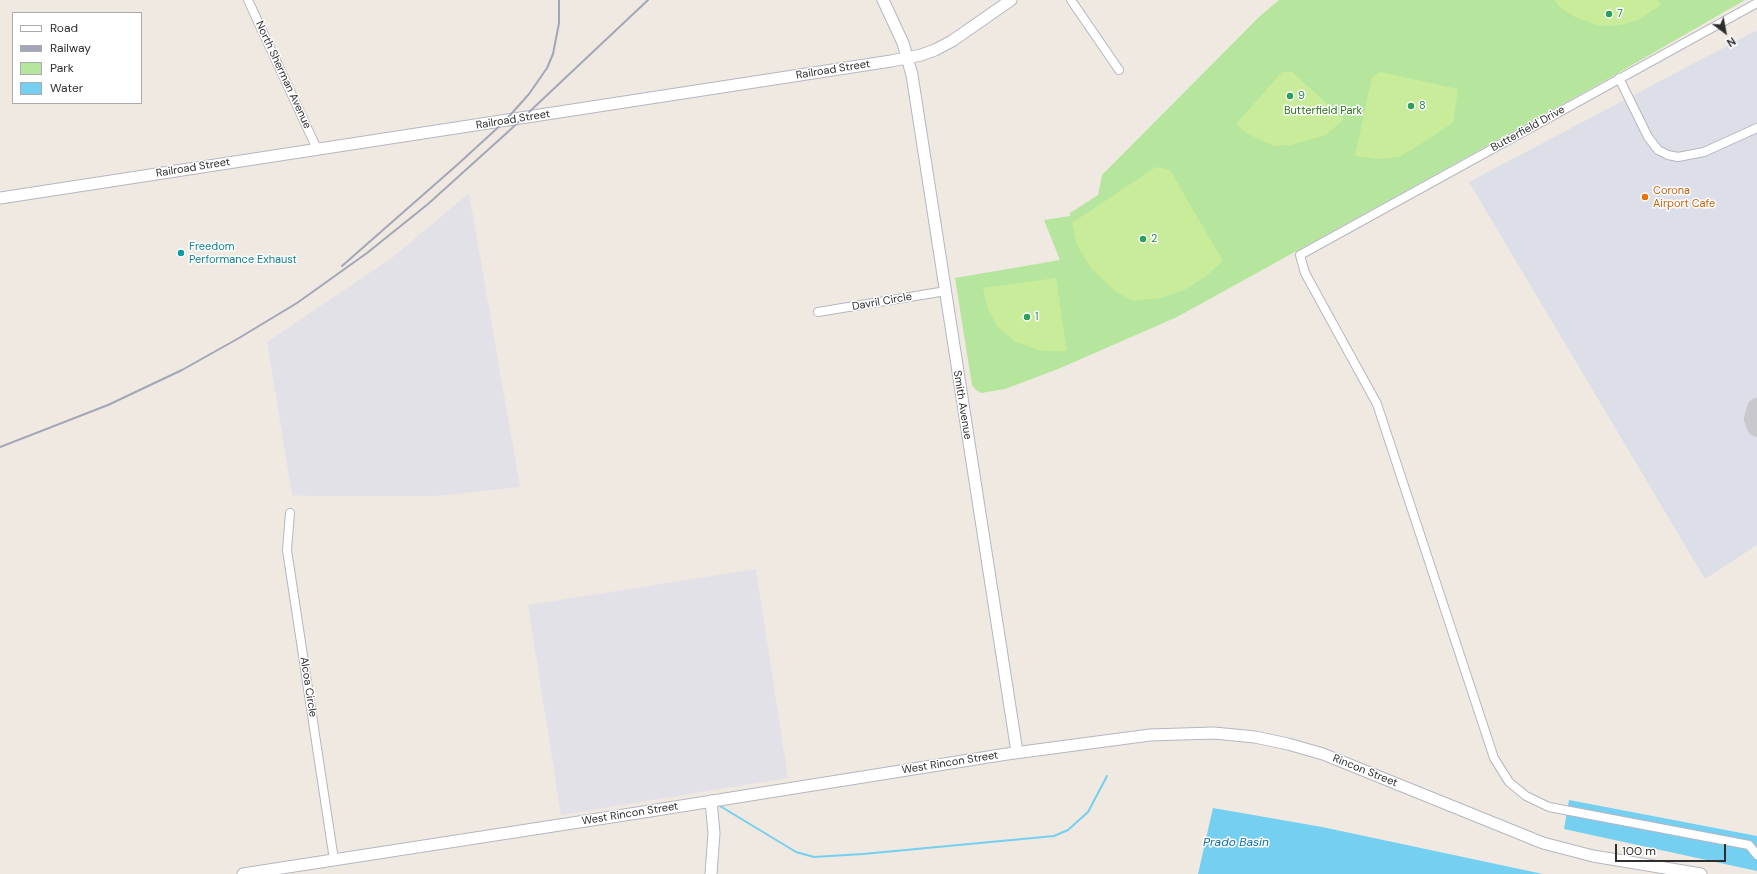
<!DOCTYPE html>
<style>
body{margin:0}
#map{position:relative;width:1757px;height:874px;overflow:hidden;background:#efe9e1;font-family:"DM Sans",sans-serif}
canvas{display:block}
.legend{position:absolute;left:12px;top:12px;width:130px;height:92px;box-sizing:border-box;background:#fff;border:1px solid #ababab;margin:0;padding:5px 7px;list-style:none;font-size:12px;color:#2e2e2e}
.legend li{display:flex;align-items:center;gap:8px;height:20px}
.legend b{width:20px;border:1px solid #ababab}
.north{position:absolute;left:1705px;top:12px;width:40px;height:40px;-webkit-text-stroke:3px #fff;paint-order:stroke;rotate:148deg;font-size:11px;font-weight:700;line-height:16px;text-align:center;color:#2e2e2e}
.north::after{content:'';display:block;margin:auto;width:14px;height:18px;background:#2e2e2e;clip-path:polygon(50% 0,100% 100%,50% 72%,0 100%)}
.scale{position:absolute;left:1615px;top:844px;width:111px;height:18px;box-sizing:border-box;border:2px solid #2e2e2e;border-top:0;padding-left:5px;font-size:12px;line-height:14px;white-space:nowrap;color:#2e2e2e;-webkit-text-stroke:3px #fff;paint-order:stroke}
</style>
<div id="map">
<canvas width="1757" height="874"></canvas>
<ul class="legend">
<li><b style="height:5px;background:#fff"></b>Road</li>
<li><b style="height:5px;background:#a3a6b8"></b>Railway</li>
<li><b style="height:11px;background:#b6e59e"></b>Park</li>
<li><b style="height:11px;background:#75cff0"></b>Water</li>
</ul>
<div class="north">N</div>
<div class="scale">100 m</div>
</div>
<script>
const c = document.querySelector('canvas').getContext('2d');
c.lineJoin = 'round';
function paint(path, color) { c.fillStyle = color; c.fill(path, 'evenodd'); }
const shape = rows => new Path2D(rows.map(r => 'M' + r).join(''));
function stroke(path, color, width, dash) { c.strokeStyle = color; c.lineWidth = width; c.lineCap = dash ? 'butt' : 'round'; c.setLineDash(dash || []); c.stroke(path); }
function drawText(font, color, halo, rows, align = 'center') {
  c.font = font + ' "DM Sans",sans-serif'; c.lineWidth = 3; c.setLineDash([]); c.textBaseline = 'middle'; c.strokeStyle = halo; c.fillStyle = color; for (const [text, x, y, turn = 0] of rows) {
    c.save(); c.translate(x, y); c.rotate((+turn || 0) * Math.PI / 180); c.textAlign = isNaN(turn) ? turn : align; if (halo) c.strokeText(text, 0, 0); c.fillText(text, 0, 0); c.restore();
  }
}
paint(shape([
 [469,193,520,487,437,496,307,496,292,495,267,342,393,257],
 [756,569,788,778,561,815,528,605]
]), '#e3e1e8');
paint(shape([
 [1757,30,1757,545,1705,579,1469,182]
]), '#dcdee8');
paint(shape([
 [1279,0,1745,0,1599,84,1177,317,1058,369,1005,389,981,393,976,390,972,385,955,278,1060,260,1044,220,1070,216,1070,213,1098,195,1102,175,1259,17]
]), '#b6e59e');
paint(shape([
 [1554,0,1657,0,1661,5,1638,20,1620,25,1605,26,1597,25,1575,17,1561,8],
 [1282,72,1292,72,1344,119,1326,135,1290,145,1274,146,1248,134,1236,124],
 [1380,72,1458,89,1453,123,1413,149,1398,157,1376,159,1355,156,1372,77],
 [1156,167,1170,170,1223,261,1205,277,1184,290,1161,298,1133,301,1115,291,1091,268,1077,245,1072,223],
 [1056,278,1067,351,1042,351,1015,342,997,326,988,309,983,288]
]), '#c9ec9a');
paint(shape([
 [1569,800,1757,836,1757,871,1564,829],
 [1213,808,1322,827,1543,874,1198,874]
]), '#75cff0');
stroke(shape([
 [720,806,796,852,814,857,863,854,1054,836,1068,830,1088,812,1107,776]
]), '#75cff0', 2);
stroke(shape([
 [1757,408,1754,419,1757,427]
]), '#c9c8cc', 20);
const street = shape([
 [248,0,317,149],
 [1071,0,1119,70],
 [1757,3,1300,255,1305,273,1377,404,1494,758,1509,782,1526,796,1549,807,1749,845,1757,855],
 [1619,78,1648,137,1658,150,1668,155,1678,157,1704,152,1757,128],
 [818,312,946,291],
 [290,513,287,550,334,860]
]);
const secondary = shape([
 [883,0,903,43,912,75,1017,752],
 [0,198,891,61,921,55,935,50,952,41,1011,0],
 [711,801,714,833,711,874],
 [243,874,650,811,1007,754,1150,735,1214,733,1255,737,1288,744,1323,754,1543,843,1593,856,1701,874]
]);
stroke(street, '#b4b7c1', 10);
stroke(secondary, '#b4b7c1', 13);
stroke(street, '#fff', 8);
stroke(secondary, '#fff', 11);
stroke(shape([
 [342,266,457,165,504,122,529,94,547,68,553,54,559,23,559,0],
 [0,447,108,405,182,370,239,338,297,303,367,253,428,204,510,130,648,0]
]), '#a3a6b8', 2);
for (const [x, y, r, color] of [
 [1609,14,4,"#2e9e5b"],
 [1290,96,4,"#2e9e5b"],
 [1411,106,4,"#2e9e5b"],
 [1645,197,4,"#e8710a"],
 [1143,239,4,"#2e9e5b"],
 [181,253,4,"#0f9aa8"],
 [1027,317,4,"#2e9e5b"]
]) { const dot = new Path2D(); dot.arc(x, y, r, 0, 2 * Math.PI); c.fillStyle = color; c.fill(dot); stroke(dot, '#fff', 1.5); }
drawText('11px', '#27864d', '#fff', [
 ["7",1617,14],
 ["9",1298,96],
 ["8",1419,106],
 ["2",1151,239],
 ["1",1035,317]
], 'left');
drawText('11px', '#2e2e2e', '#fff', [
 ["Railroad Street",833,70,-9],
 ["North Sherman Avenue",283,75,65],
 ["Railroad Street",513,120,-9],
 ["Butterfield Drive",1528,129,-29],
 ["Railroad Street",193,168,-9],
 ["Davril Circle",882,302,-10],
 ["Smith Avenue",962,405,81],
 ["Alcoa Circle",308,687,81],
 ["West Rincon Street",950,763,-9],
 ["Rincon Street",1365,771,22],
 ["West Rincon Street",630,814,-9]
]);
drawText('11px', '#2c6e1b', '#fff', [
 ["Butterfield Park",1323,111]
]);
drawText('11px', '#c56008', '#fff', [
 ["Corona",1653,191],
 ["Airport Cafe",1653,204]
], 'left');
drawText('11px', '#0d838f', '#fff', [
 ["Freedom",189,247],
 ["Performance Exhaust",189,260]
], 'left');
drawText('italic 12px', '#0d6fa3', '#fff', [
 ["Prado Basin",1236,843]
]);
</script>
